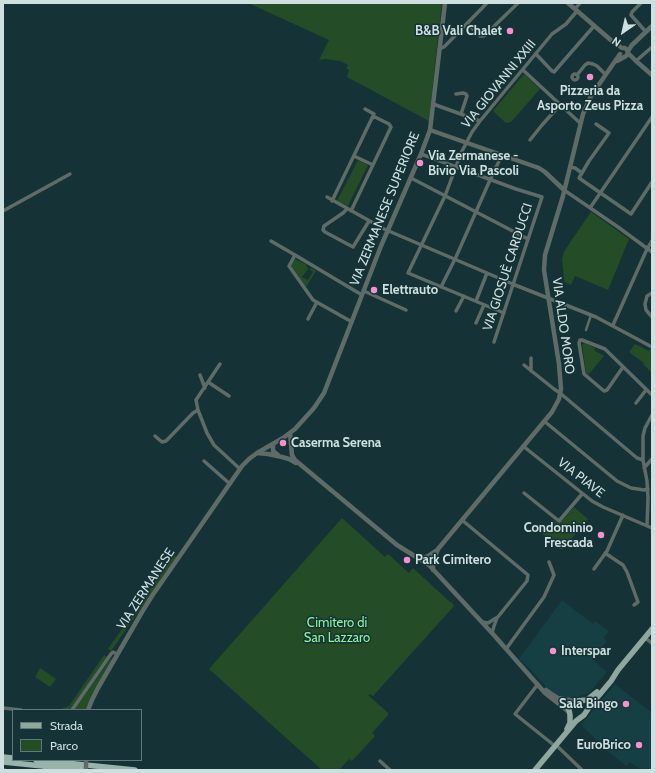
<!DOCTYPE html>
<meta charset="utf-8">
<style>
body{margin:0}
#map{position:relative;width:655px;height:773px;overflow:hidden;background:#153336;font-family:Cabin,sans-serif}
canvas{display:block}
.frame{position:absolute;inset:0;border:4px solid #cedfe0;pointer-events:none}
.legend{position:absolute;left:12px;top:709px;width:130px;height:52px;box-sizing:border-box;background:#153336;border:1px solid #5f787a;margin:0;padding:5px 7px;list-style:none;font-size:12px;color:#cedfe0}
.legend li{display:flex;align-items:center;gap:8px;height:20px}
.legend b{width:20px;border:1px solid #5f787a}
.north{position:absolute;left:603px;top:12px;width:40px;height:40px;-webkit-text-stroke:3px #153336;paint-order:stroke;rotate:214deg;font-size:11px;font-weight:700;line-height:16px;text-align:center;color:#cedfe0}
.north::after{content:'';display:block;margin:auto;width:14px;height:18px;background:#cedfe0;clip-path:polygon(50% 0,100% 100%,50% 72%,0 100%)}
</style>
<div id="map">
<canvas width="655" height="773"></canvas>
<div class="frame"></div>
<ul class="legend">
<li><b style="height:5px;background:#8ea79f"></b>Strada</li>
<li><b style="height:11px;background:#244c27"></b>Parco</li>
</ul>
<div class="north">N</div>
</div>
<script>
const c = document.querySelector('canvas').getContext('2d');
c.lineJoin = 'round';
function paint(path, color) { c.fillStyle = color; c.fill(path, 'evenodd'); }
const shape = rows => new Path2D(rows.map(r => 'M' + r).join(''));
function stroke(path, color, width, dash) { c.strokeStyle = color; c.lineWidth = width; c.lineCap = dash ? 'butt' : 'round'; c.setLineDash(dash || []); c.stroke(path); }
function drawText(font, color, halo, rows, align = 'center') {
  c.font = font + ' Cabin,sans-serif'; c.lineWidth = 3; c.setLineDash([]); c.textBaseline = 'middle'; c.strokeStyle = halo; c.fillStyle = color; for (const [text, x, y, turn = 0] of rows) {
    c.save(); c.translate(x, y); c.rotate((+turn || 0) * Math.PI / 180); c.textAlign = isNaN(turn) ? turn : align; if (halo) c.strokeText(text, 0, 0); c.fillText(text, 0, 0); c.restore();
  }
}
paint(shape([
 [562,600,593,624,595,621,609,631,604,638,607,641,592,659,607,672,589,693,577,697,567,698,555,694,550,691,529,668,519,659],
 [615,684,652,713,652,770,641,770,630,762,626,766,625,765,609,752,581,725]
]), '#153f42');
paint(shape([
 [248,3,442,3,435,63,429,121,347,77,349,70,346,68,348,65,340,61,326,59,319,60,329,40],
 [524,74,540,89,511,122,506,123,493,111],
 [358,160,368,165,348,206,337,201],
 [591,212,629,239,608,290,575,276,571,285,565,282,564,279,562,259,564,252,569,244],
 [295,259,307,265,306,267,309,268,308,269,302,277,308,280,313,272,310,270,311,268,316,271,306,287,292,267,291,265],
 [584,343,595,348,594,350,604,356,588,375,586,372,582,345],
 [635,344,649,351,650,349,652,350,652,373,643,364,644,363,629,352],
 [574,507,588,519,562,550,542,534,554,520,558,523,560,523],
 [342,518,385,557,388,554,409,573,413,568,450,602,451,602,453,604,453,605,454,606,373,696,370,694,368,695,388,713,388,715,372,733,375,736,352,761,349,759,339,770,322,770,209,669],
 [174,555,177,557,111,651,108,649],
 [104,655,107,657,72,708,70,710,58,710,69,706],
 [111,658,112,660,86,710,74,710],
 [40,668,56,679,50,687,35,677]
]), '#244c27');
stroke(shape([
 [586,330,591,315]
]), '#5f6b67', 2.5);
stroke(shape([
 [641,3,632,12,631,15,646,32],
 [575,9,580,3],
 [467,23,480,36,484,36,518,3],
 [439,49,444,47,487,3],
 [536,54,552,71,554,72,594,26],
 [636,61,652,47],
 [523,70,580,123],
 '572 77a3 3 0 1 1 6 0a3 3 0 1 1-6 0Z',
 [577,75,585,65,588,63,593,64,597,66,605,74],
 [456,94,463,93,466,94,467,96,461,114],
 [433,104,480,121],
 [365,109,374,114,372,118],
 [596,124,609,133,589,161,579,178,631,214,652,182],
 [530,140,542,125,560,105],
 [421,154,516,189,542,197,494,342],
 [354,156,373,165],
 [570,167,575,168,582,173],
 [411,178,528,239],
 [564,190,618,227,652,252],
 [327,197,384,229,515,285,596,317,652,347],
 [332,201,372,118,375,117,389,124,391,127,351,211],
 [590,208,652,117],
 [347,209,343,213,324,226,323,230,325,232,353,247,369,221],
 [3,211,70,174],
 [271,241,295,255],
 [441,287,456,257,490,180,502,155],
 [364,291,406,310],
 [652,293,647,296,645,304,646,310,652,317],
 [476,301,487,273],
 [456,311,464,296],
 [504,313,408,273,445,196,461,153,472,132,480,121,552,34,566,24,577,11],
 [308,319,317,302],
 [352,322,313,300,289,266,295,255,362,295],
 [476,323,484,305],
 [613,325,647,249,652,241],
 [531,358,531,371],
 [220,364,196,400,198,410,207,433,214,445,240,469],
 [524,365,554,389,560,393,637,458,643,460],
 [623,367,607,390,604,391,584,374,579,343,580,340,582,340,605,349,608,352,652,395],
 [200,375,205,388],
 [208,382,229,396],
 [636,403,646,390],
 [544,421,617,481,631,488,644,490,648,489],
 [155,436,162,442,166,441,193,413,198,410],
 [523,446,592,501,603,507,652,528],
 [204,461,230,484],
 [644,468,652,459],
 [524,493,559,521,582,494],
 [462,520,528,575,527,581,497,618,494,626,492,633],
 [647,526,648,498,647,481,643,460,643,436,645,428,652,415],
 [605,553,623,565,627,572,638,602,634,605],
 [594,569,607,551,623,515],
 [482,622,488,623,496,618],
 [645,638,652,643],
 [506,649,544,597,554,575,549,562],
 [538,684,515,714,555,746],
 [3,708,21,710],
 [72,710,111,654,113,652,117,654],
 [556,745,582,770],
 [380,761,390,770],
 [3,770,5,770]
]), '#5f6b67', 3.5);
stroke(shape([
 [568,3,613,42,622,48,625,48,627,50,628,54,626,56,617,61],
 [628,51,632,45,652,26],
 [628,53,636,61,652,75],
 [430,130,539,168,545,172,564,190],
 [290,433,292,455,295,460,397,545,429,565,492,633,545,693,569,712],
 [273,444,273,451,278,455],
 [257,453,268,454,282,457,289,459,296,463],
 [420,559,428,556,437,550],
 [433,570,433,561,438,549,552,412,559,399,561,389,559,364,544,270,545,255,563,196,583,114,591,96,620,54],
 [546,690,553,695,558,698,575,701],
 [88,710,92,700,98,688,142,612,152,596,242,466,249,459,257,453,283,438,295,429,314,408,324,393,381,246,421,154,430,130,445,3]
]), '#5f6b67', 4.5);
stroke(shape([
 [567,729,570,723,570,715,569,710,570,704,575,701,587,700,597,692],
 [535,770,576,721,584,715,590,706,611,681,618,670,652,629]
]), '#8ea79f', 5.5);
stroke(shape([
 [3,757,13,758],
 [36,760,135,770],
 [3,762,82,770]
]), '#97b3aa', 5.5);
stroke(shape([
 [86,760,86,770]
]), '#5f6b67', 4.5);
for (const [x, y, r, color] of [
 [510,31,4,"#f690d0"],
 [590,77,4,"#f690d0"],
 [420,163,4,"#f690d0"],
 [374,290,4,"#f690d0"],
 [283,443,4,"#f690d0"],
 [601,535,4,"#f690d0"],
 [407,560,4,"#f690d0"],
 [553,651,4,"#f690d0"],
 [626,704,4,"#f690d0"],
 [639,745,4,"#f690d0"]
]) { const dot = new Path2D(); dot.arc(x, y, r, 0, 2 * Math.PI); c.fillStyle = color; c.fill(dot); stroke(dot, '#153336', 1.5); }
drawText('bold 13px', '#cedfe0', '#153336', [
 ["B&B Vali Chalet",502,31,"right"],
 ["Pizzeria da",590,91,"center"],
 ["Asporto Zeus Pizza",590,106,"center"],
 ["Via Zermanese -",428,156],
 ["Bivio Via Pascoli",428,171],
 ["Elettrauto",382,290],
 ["Caserma Serena",291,443],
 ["Condominio",593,528,"right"],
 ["Frescada",593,543,"right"],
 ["Park Cimitero",415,560],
 ["Interspar",561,651],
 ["Sala Bingo",618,704,"right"],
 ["EuroBrico",631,745,"right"]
], 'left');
drawText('13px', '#cedfe0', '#153336', [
 ["VIA GIOVANNI XXIII",499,84,-51],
 ["VIA ZERMANESE SUPERIORE",385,209,-68],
 ["VIA GIOSUÈ CARDUCCI",508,267,-72],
 ["VIA ALDO MORO",563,326,82],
 ["VIA PIAVE",581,478,38],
 ["VIA ZERMANESE",146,589,-57]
]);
drawText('13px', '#92f498', '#153336', [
 ["Cimitero di",337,623],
 ["San Lazzaro",337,638]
]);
</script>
